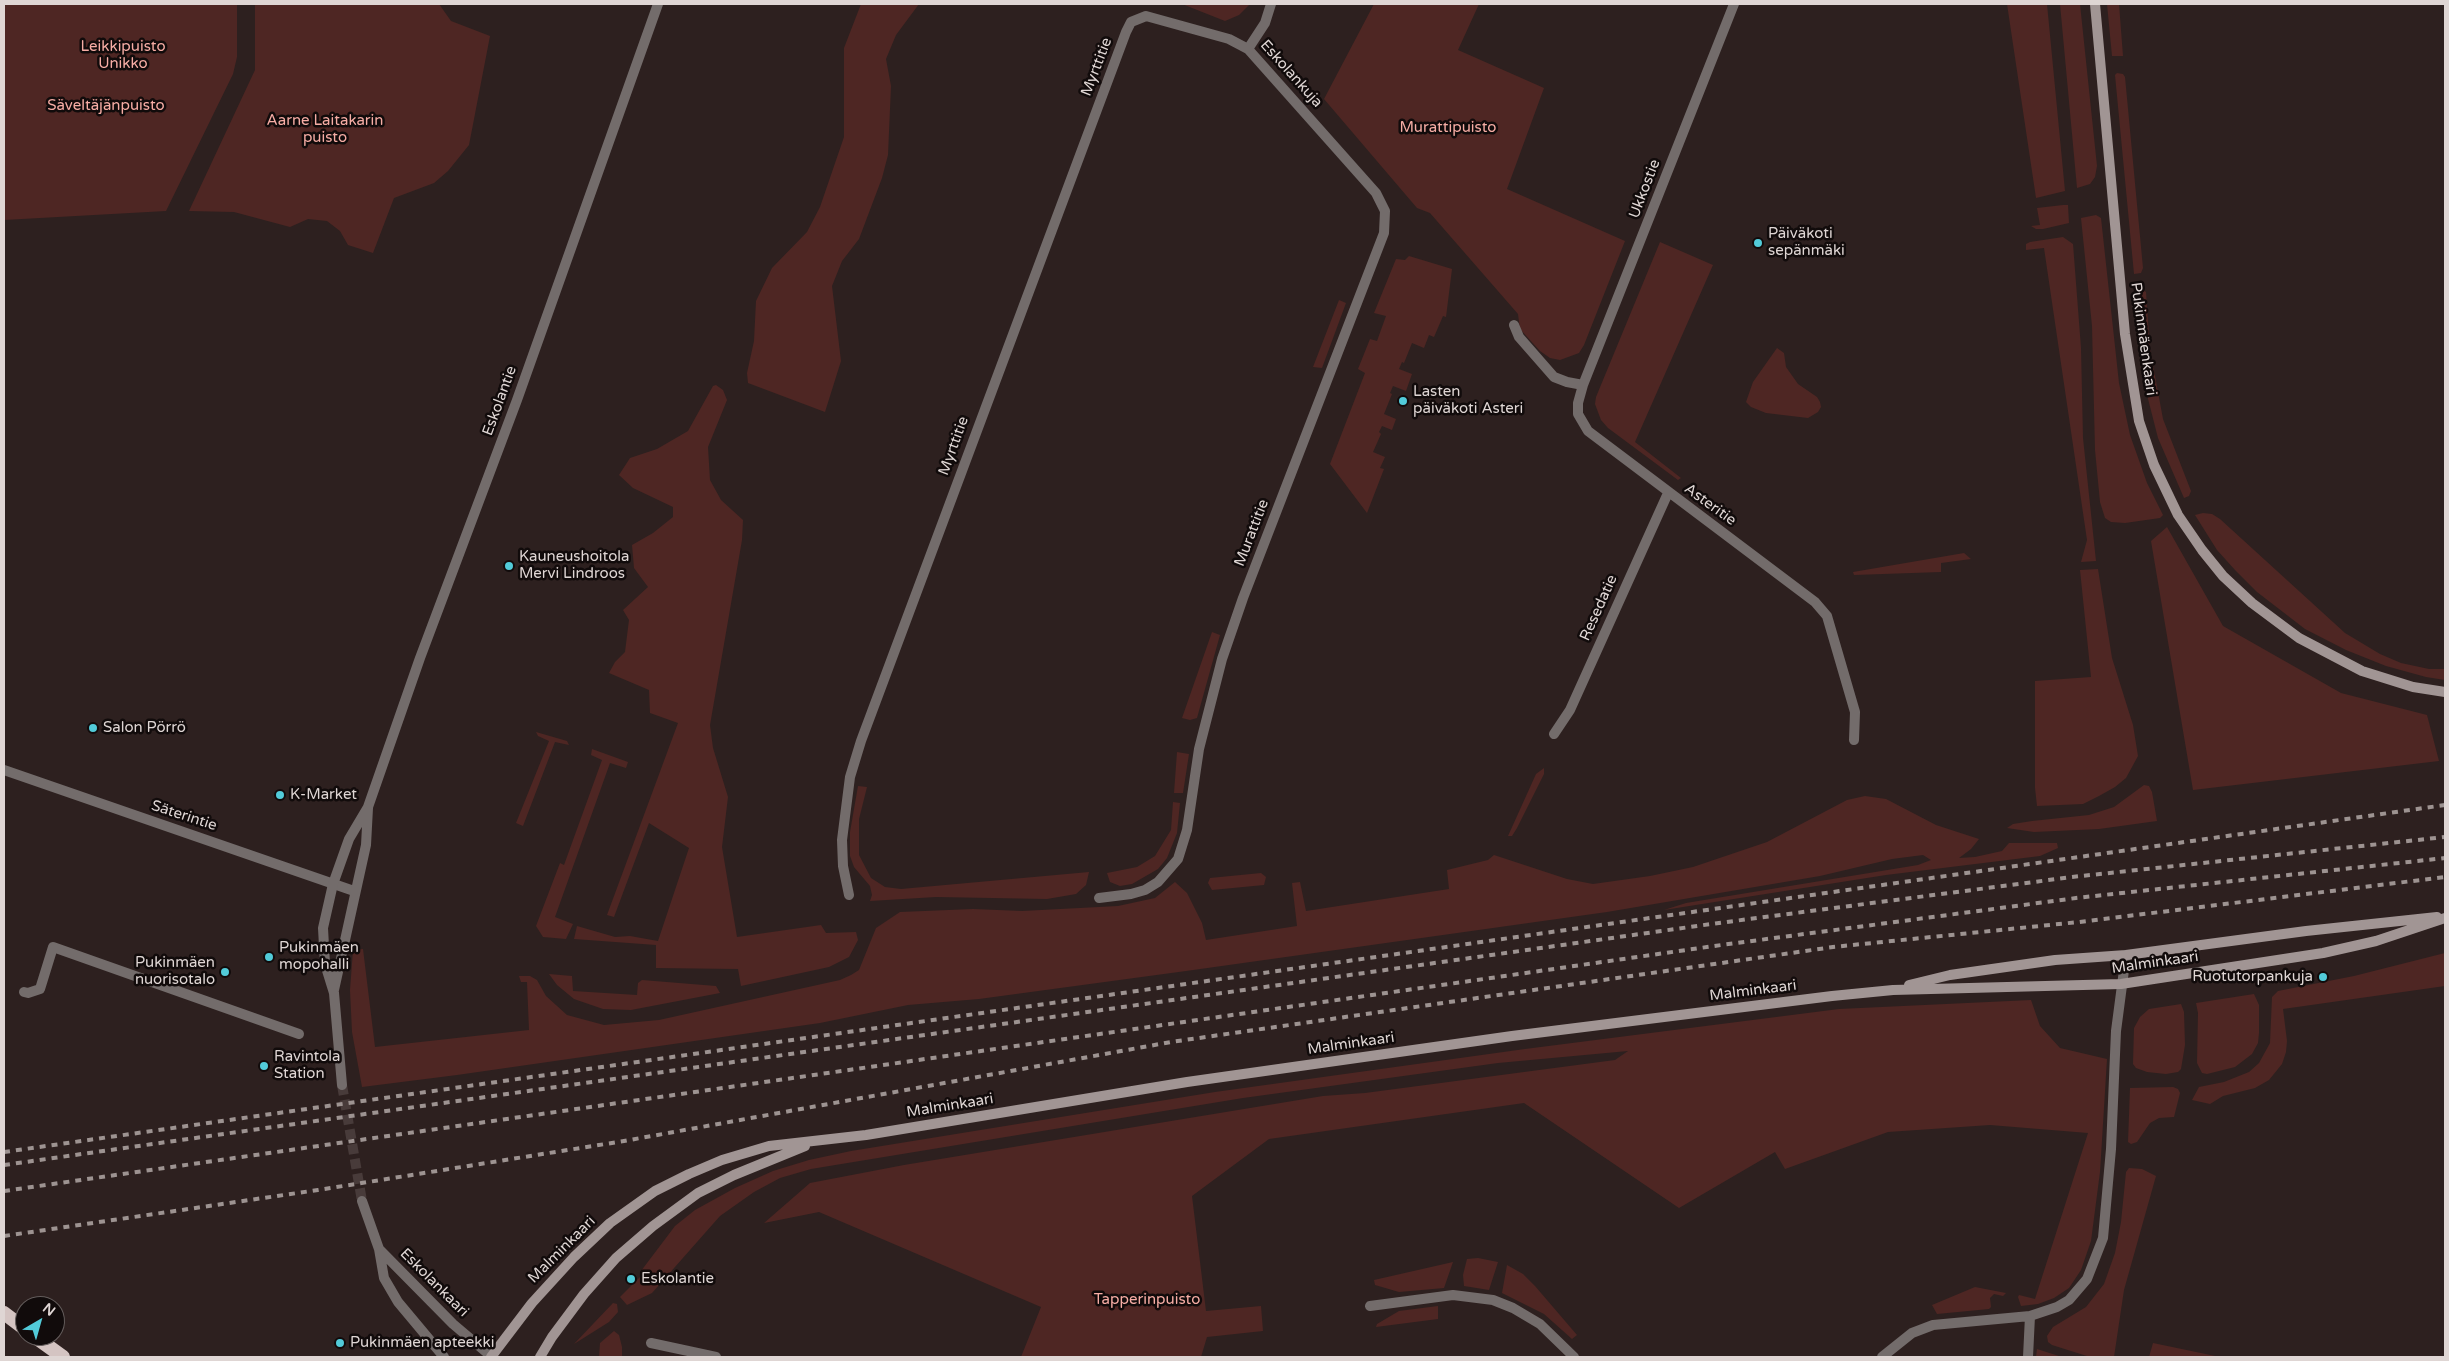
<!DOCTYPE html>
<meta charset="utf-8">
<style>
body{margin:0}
#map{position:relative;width:2449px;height:1361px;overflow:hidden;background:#2d201f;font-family:"Varela Round",sans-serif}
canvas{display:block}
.frame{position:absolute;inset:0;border:5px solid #dfd6d4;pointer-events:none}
.north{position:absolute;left:15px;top:1296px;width:50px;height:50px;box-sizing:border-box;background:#110b0b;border:1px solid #635c5b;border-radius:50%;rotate:38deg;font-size:14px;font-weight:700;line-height:20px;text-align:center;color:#dfd6d4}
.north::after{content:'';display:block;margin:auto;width:18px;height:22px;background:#52cbd9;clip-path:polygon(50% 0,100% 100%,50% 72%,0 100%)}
</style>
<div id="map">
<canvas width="2449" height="1361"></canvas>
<div class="frame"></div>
<div class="north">N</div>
</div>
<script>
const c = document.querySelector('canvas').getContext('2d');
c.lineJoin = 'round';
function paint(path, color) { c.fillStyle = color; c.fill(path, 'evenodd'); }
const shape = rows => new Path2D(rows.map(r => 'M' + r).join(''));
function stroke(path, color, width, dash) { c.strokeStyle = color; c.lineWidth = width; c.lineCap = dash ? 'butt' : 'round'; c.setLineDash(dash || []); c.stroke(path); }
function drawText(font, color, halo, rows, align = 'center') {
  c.font = font + ' "Varela Round",sans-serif'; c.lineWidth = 5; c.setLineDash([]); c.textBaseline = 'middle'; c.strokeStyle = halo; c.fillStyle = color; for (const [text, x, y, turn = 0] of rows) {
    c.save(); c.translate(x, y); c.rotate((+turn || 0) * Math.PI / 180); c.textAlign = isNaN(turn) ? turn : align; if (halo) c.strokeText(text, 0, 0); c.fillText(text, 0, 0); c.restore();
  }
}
paint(shape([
 [4,4,237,4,237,57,233,74,166,211,4,220],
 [255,4,439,4,451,21,490,36,469,145,448,171,434,183,394,198,373,253,348,245,340,231,327,221,308,219,290,227,234,212,189,211,255,70],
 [861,4,919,4,896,35,886,59,891,86,888,155,882,178,859,239,842,261,832,286,841,361,825,412,748,383,747,373,754,341,756,301,772,268,807,232,820,207,844,137,844,48],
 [1182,4,1250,4,1239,15,1225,21],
 [1374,4,1479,4,1458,50,1544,88,1507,189,1625,241,1584,345,1579,353,1560,360,1550,358,1540,351,1520,329,1518,314,1430,213,1417,208,1324,99],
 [2007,4,2047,4,2065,191,2036,198],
 [2060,4,2080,4,2097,166,2095,177,2090,184,2077,188],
 [2107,4,2119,4,2123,56,2112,56],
 [2117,73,2123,74,2125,77,2143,268,2141,273,2134,274,2115,75],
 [2063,205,2068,205,2069,223,2043,229,2036,229,2031,226,2040,225,2037,208],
 [2096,215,2101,218,2119,383,2130,435,2147,483,2163,515,2160,518,2125,523,2111,522,2105,518,2100,502,2095,450,2092,326,2081,218],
 [2063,237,2073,244,2081,348,2083,438,2096,561,2081,562,2087,540,2044,248,2026,250,2026,244,2030,242],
 [1660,242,1713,265,1635,442,1681,478,1678,480,1608,428,1601,420,1595,404,1596,397],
 [1409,256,1452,269,1446,317,1443,316,1434,337,1429,335,1424,348,1412,343,1404,363,1402,362,1399,369,1412,374,1406,391,1393,386,1390,393,1392,394,1384,414,1396,419,1392,430,1382,426,1379,432,1381,434,1373,452,1385,457,1380,468,1384,469,1367,513,1330,464,1365,373,1358,369,1370,339,1377,341,1386,316,1374,313,1396,259,1405,260],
 [2140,288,2146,292,2150,349,2163,419,2191,491,2189,496,2184,498,2158,438,2145,387,2135,292],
 [1339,300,1346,303,1322,368,1313,367],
 [1777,348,1784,353,1786,367,1798,384,1817,397,1820,402,1821,407,1818,412,1808,418,1766,413,1751,407,1746,402,1753,382],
 [716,385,723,390,727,400,708,447,710,480,721,500,743,520,742,540,710,725,713,748,728,797,722,847,737,937,821,925,826,933,856,932,858,940,849,957,829,967,741,986,738,969,656,968,656,945,574,939,577,926,615,937,630,936,658,941,689,848,649,823,614,917,607,915,678,723,650,713,649,690,609,673,615,662,625,652,629,620,623,610,648,587,634,568,632,545,653,533,673,517,673,507,633,488,619,475,630,458,657,449,688,431,713,386],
 [2203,513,2212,514,2220,519,2345,633,2380,654,2401,663,2429,669,2445,669,2445,680,2426,677,2386,666,2346,650,2305,629,2257,592,2235,570,2217,550,2195,515],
 [2167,527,2223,626,2341,693,2427,715,2439,761,2193,790,2151,541],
 [1964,553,1971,559,1941,563,1941,572,1854,575,1853,572],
 [2098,569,2112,658,2133,725,2138,756,2126,778,2115,787,2099,796,2083,804,2037,806,2035,788,2035,681,2091,677,2080,570],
 [1212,632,1220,635,1197,718,1190,720,1182,718],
 [536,732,567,741,569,745,555,742,523,826,516,823,549,741,538,736],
 [592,749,628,762,626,768,610,763,555,917,573,924,566,939,543,937,536,926,560,863,564,865,602,760,591,755],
 [1177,752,1189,754,1183,793,1174,793],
 [1544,768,1544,774,1517,828,1512,836,1508,836,1536,774],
 [2144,785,2149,786,2152,792,2157,821,2099,829,2034,832,2007,828,2013,824,2032,821,2089,815,2114,807],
 [858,786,867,787,859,819,859,855,871,878,885,887,901,889,1089,872,1086,885,1076,894,1047,899,936,897,870,901,872,895,870,886,854,867,850,856,850,832],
 [1865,796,1886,799,1936,825,1979,839,1971,849,1959,858,1975,857,2002,851,2009,843,2057,843,2058,848,2040,856,1886,875,1664,910,1686,903,1918,865,1931,860,1923,855,1892,859,1820,876,1607,912,1186,971,979,999,908,1005,820,1023,457,1075,362,1087,352,1032,350,990,353,950,363,949,375,1047,529,1030,527,982,521,982,519,976,530,976,537,980,546,996,567,1015,604,1025,659,1020,840,980,851,975,859,970,876,928,900,912,973,909,1022,911,1118,906,1155,898,1175,882,1187,893,1202,923,1206,940,1297,926,1292,883,1300,882,1306,911,1449,889,1447,870,1488,860,1494,855,1567,879,1593,884,1650,876,1693,867,1767,842,1847,800],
 [1173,802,1180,803,1177,833,1167,858,1158,869,1132,884,1120,886,1110,882,1107,873,1137,867,1155,856,1171,830],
 [1261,873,1266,877,1264,885,1212,890,1208,883,1210,878],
 [2445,953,2445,986,2283,1009,2287,1041,2286,1052,2282,1064,2269,1080,2255,1088,2223,1096,2210,1104,2192,1100,2199,1087,2224,1082,2249,1072,2259,1063,2270,1043,2272,997,2278,991,2354,976],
 [549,974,572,976,573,991,637,995,638,983,642,980,716,986,720,993,631,1010,603,1009,574,999,557,985],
 [2254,994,2259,1005,2259,1033,2258,1043,2252,1054,2235,1067,2207,1074,2202,1073,2197,1063,2198,1013,2196,1003],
 [2031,1000,2040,1026,2060,1048,2107,1059,2100,1172,2091,1241,2081,1270,2069,1288,2054,1298,2038,1304,2021,1306,2018,1297,2019,1295,2035,1299,2088,1133,1990,1125,1888,1132,1785,1169,1775,1152,1679,1208,1524,1103,1269,1139,1192,1196,1206,1311,1261,1306,1263,1331,1207,1337,1201,1357,1021,1357,1041,1307,819,1212,764,1223,810,1183,904,1165,1323,1096,1365,1093,1615,1060,1628,1051,1498,1063,1243,1098,811,1169,780,1178,754,1192,720,1216,652,1293,627,1305,620,1297,643,1274,641,1271,675,1226,695,1210,735,1188,773,1171,809,1160,851,1151,1215,1092,1525,1049,1839,1009],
 [2181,1004,2184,1012,2185,1045,2181,1069,2178,1072,2166,1074,2147,1072,2136,1068,2133,1064,2134,1028,2140,1017,2149,1009],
 [2173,1087,2178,1089,2180,1093,2174,1117,2159,1118,2150,1123,2137,1142,2131,1144,2128,1142,2130,1088],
 [2129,1168,2142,1169,2156,1176,2124,1290,2114,1357,2090,1357,2052,1345,2048,1342,2047,1336,2053,1327,2086,1307,2104,1284,2115,1253,2121,1222,2126,1172],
 [1478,1258,1498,1262,1489,1290,1464,1286,1463,1275,1467,1259],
 [1453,1262,1444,1288,1399,1292,1375,1285,1374,1280],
 [1507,1265,1523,1274,1535,1286,1577,1335,1572,1339,1544,1314,1502,1293],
 [1975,1287,2006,1293,2003,1296,1994,1294,1990,1298,1991,1307,1989,1309,1937,1314,1932,1305],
 [613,1303,617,1304,618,1312,609,1322,574,1344],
 [1438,1306,1438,1319,1376,1327,1377,1324,1399,1311],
 [614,1331,619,1335,622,1347,622,1357,599,1357,600,1343],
 [2153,1343,2220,1357,2149,1357],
 [2037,1349,2062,1357,2036,1357]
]), '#4e2623');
stroke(shape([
 [342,1085,362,1201]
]), '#483b3a', 10, [10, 5]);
stroke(shape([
 [24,992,28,993,40,989,53,947,299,1034]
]), '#736c6b', 10);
stroke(shape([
 [1248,49,1265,23,1271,4],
 [1514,325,1519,337,1554,377,1567,382,1583,385,1578,403,1578,414,1588,431,1815,602,1827,616,1855,712,1854,740],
 [1583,385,1734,4],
 [1554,734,1570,710,1668,493],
 [4,770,354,891],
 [849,895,843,866,842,840,850,777,861,741,1126,32,1131,22,1146,16,1229,39,1248,49,1376,193,1385,211,1384,233,1243,598,1222,659,1199,749,1187,830,1178,859,1158,882,1145,890,1131,894,1099,898],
 [1370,1306,1453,1295,1493,1300,1513,1308,1540,1324,1574,1357],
 [651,1343,716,1357],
 [1882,1357,1912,1333,1933,1325,2030,1316,2057,1307,2069,1300,2087,1279,2103,1238,2111,1149,2116,1031,2126,955],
 [2028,1357,2030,1316]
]), '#736c6b', 10);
stroke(shape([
 [334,990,366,845,368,808],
 [342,1085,334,993,325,964,323,928,333,884,349,839,368,807,420,658,517,400,658,4],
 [362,1201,379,1249,384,1278,398,1302,444,1357],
 [379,1249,453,1324,492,1357]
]), '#736c6b', 10);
stroke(shape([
 [2095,4,2125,334,2139,421,2154,465,2178,515,2202,550,2223,576,2252,603,2299,638,2362,671,2413,687,2445,692],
 [1909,985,1950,975,2055,960,2126,955,2306,931,2437,917],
 [491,1357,532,1303,574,1257,610,1223,655,1191,689,1174,722,1160,769,1146,866,1135,1187,1082,1512,1036,1832,996,1893,990,2121,984,2323,953,2376,941,2445,918],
 [540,1357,552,1337,584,1294,616,1258,653,1226,698,1193,734,1175,805,1146]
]), '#a19594', 10);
stroke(shape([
 [4,1313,25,1329],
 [34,1336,63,1357]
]), '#d4c4c2', 14);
stroke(shape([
 [4,1152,2445,805],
 [4,1165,1711,924,2072,877,2445,837],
 [4,1191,1714,946,2076,898,2445,858],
 [4,1236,318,1190,624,1141,1171,1042,1833,947,2079,922,2445,877]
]), '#9d9391', 4, [6, 6]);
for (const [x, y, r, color] of [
 [1758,243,5,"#52cbd9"],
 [1403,401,5,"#52cbd9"],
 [509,566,5,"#52cbd9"],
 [93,728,5,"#52cbd9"],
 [280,795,5,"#52cbd9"],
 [269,957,5,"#52cbd9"],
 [225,972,5,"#52cbd9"],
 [2323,977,5,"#52cbd9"],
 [264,1066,5,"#52cbd9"],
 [631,1279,5,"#52cbd9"],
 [340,1343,5,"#52cbd9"]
]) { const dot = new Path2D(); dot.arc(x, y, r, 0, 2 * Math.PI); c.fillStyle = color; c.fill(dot); stroke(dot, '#110b0b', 2); }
drawText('15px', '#f7ada5', '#110b0b', [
 ["Leikkipuisto",123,47],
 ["Unikko",123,64],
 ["Säveltäjänpuisto",106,106],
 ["Aarne Laitakarin",325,121],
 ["puisto",325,138],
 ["Murattipuisto",1448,128],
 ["Tapperinpuisto",1147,1300]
]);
drawText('15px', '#dfd6d4', '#110b0b', [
 ["Myrttitie",1097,67,-69],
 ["Eskolankuja",1291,74,48],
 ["Ukkostie",1645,189,-69],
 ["Pukinmäenkaari",2143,339,82],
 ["Eskolantie",500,401,-70],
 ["Myrttitie",954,446,-70],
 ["Asteritie",1710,505,36],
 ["Murattitie",1252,533,-69],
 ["Resedatie",1599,608,-66],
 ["Säterintie",184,816,18],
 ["Malminkaari",2155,963,-8],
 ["Malminkaari",1753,991,-7],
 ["Malminkaari",1351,1044,-8],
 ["Malminkaari",950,1106,-9],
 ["Malminkaari",562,1250,-45],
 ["Eskolankaari",434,1283,45]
]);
drawText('15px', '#dfd6d4', '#110b0b', [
 ["Päiväkoti",1768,234],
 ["sepänmäki",1768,251],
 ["Lasten",1413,392],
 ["päiväkoti Asteri",1413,409],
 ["Kauneushoitola",519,557],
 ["Mervi Lindroos",519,574],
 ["Salon Pörrö",103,728],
 ["K-Market",290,795],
 ["Pukinmäen",279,948],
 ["mopohalli",279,965],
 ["Pukinmäen",215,963,"right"],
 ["nuorisotalo",215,980,"right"],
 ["Ruotutorpankuja",2313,977,"right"],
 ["Ravintola",274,1057],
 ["Station",274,1074],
 ["Eskolantie",641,1279],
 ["Pukinmäen apteekki",350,1343]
], 'left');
</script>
